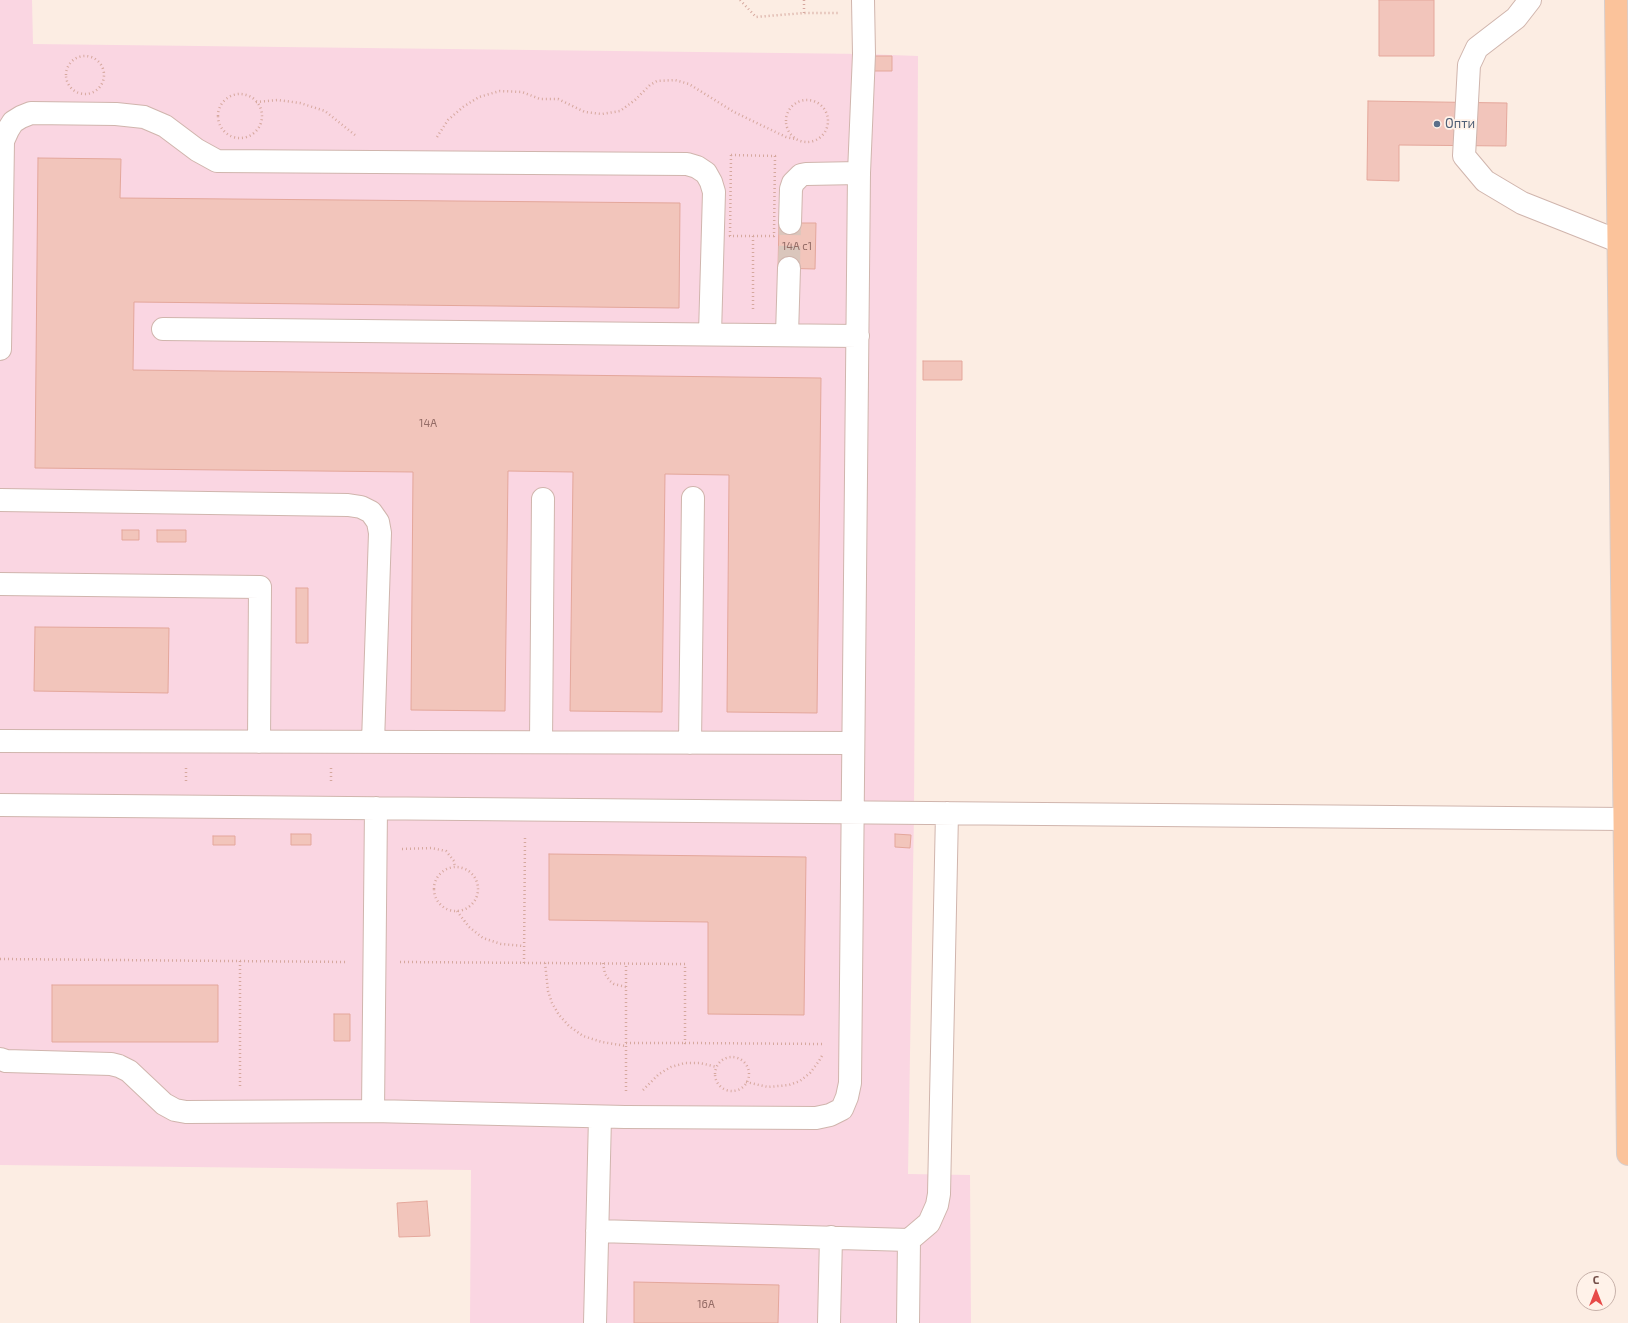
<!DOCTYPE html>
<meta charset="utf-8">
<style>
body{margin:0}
#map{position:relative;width:1628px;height:1323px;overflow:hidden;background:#fcede3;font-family:"Exo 2",sans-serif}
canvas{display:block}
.north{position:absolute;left:1576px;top:1271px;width:40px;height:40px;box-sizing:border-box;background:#fff2e9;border:1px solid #c7b1a9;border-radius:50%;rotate:0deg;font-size:11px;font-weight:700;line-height:16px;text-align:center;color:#744f49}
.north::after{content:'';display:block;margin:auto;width:14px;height:18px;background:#e74a48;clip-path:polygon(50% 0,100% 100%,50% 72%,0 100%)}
</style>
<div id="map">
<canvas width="1628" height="1323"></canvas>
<div class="north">С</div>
</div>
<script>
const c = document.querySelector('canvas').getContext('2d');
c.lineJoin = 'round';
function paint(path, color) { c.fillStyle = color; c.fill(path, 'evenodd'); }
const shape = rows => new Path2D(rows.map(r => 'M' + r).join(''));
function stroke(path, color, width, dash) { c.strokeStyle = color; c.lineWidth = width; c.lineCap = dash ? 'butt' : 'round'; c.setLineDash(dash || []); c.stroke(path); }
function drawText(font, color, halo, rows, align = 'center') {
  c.font = font + ' "Exo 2",sans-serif'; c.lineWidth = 3.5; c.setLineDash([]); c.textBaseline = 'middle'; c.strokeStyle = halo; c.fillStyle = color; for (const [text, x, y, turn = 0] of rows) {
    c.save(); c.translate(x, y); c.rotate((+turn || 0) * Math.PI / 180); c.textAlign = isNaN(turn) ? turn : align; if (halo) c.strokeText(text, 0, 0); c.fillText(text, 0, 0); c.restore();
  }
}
paint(shape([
 [0,0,32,0,33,44,864,54,918,56,914,813,908,1174,970,1175,971,1323,470,1323,471,1170,0,1165]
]), '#fad6e2');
const building = shape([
 [1379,0,1434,0,1434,56,1379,56,1379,0],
 [873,56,892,56,892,71,873,71,873,56],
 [1368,101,1507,103,1506,146,1399,145,1399,181,1367,180,1368,101],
 [38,158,121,159,120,198,680,203,679,308,134,302,133,370,821,378,817,713,727,712,729,475,665,474,662,712,570,711,573,472,508,471,505,711,411,710,413,472,35,468,38,158],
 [779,223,816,223,815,269,778,268,779,223],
 [923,361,962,361,962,380,923,380,923,361],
 [122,530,139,530,139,540,122,540,122,530],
 [157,530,186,530,186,542,157,542,157,530],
 [296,588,308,588,308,643,296,643,296,588],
 [35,627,169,628,168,693,34,691,35,627],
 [291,834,311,834,311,845,291,845,291,834],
 [895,834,911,835,910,848,895,847,895,834],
 [213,836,235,836,235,845,213,845,213,836],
 [549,854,806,857,804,1015,708,1014,708,922,549,920,549,854],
 [52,985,218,985,218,1042,52,1042,52,985],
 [334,1014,350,1014,350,1041,334,1041,334,1014],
 [427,1201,430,1236,399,1237,397,1203,427,1201],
 [634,1282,779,1285,778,1323,634,1323,634,1282]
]);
paint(building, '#f2c5bb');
stroke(building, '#e4a79b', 1);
stroke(shape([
 [789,268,790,223]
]), '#dac6bc', 22, [22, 11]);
const minor = shape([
 [1530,0,1516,18,1477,48,1469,65,1464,156,1485,181,1522,203,1618,241],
 [790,223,791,189,793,183,801,175,806,174,859,173],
 [163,329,858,336],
 [787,335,789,268],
 [0,349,3,141,8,130,13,122,21,117,31,113,116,114,144,117,165,126,197,150,217,161,687,164,697,167,706,173,711,182,714,192,710,334],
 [0,500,348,505,361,507,371,512,378,522,380,533,373,742],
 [0,584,260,587,259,742],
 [0,741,853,743],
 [541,742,543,499],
 [690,743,693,498],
 [0,805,1624,819],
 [0,1059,6,1061,111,1064,119,1066,129,1071,164,1104,175,1110,186,1112,373,1111,625,1117,816,1118,830,1115,842,1109,847,1097,850,1083,859,173,864,54,863,0],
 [373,1111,376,808],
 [597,1231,909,1240,929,1223,937,1205,939,1194,947,813],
 [595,1323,600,1117],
 [829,1323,831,1237],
 [908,1323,909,1240]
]);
const major = shape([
 [1616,0,1628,1154]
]);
stroke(minor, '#d0b5ad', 24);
stroke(major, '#d8cecc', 24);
stroke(shape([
 [740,0,756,17,804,13,838,13],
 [804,13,804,0],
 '66 75a19 19 0 1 1 38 0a19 19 0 1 1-38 0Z',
 '218 116a22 22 0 1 1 44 0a22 22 0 1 1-44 0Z',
 '786 121a21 21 0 1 1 42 0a21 21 0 1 1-42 0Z',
 [256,102,278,100,300,103,325,111,355,135],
 [437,137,448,120,463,107,479,97,500,91,522,92,540,99,558,99,585,112,602,114,620,111,635,100,650,85,657,81,675,80,689,84,734,112,786,137,795,139],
 [731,155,775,156,774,236,730,236,731,155],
 [753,236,753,309],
 [186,781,186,768],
 [331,781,331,768],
 [402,849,431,848,446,851,454,861,455,867],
 '434 889a22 22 0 1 1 44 0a22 22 0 1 1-44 0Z',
 [457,911,469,927,483,938,501,944,524,946],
 [0,959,347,962],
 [240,961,240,1086],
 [400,962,685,964,685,1043,824,1044],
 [524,963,525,836],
 [545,963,548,991,552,1003,559,1015,569,1026,583,1036,602,1042,626,1046],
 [603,963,605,974,610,981,614,984,626,987],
 [626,1043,685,1043],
 '715 1074a17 17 0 1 1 34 0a17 17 0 1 1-34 0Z',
 [746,1082,768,1087,789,1085,800,1081,810,1073,819,1061,823,1054],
 [643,1090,659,1074,671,1067,685,1063,700,1063,717,1067],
 [626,1091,626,963]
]), '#d6a89e', 2.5, [1, 3]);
stroke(minor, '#fff', 22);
stroke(major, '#fbc39b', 22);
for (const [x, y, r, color] of [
 [1437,124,4,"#5c6f8a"]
]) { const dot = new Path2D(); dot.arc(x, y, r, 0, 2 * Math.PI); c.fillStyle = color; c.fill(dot); stroke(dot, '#fff2e9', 1.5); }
drawText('11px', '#946c66', null, [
 ["14А с1",797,246],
 ["14А",428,423],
 ["16А",706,1304]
]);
drawText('13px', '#4e5e75', '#fff2e9', [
 ["Опти",1445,124]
], 'left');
</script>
